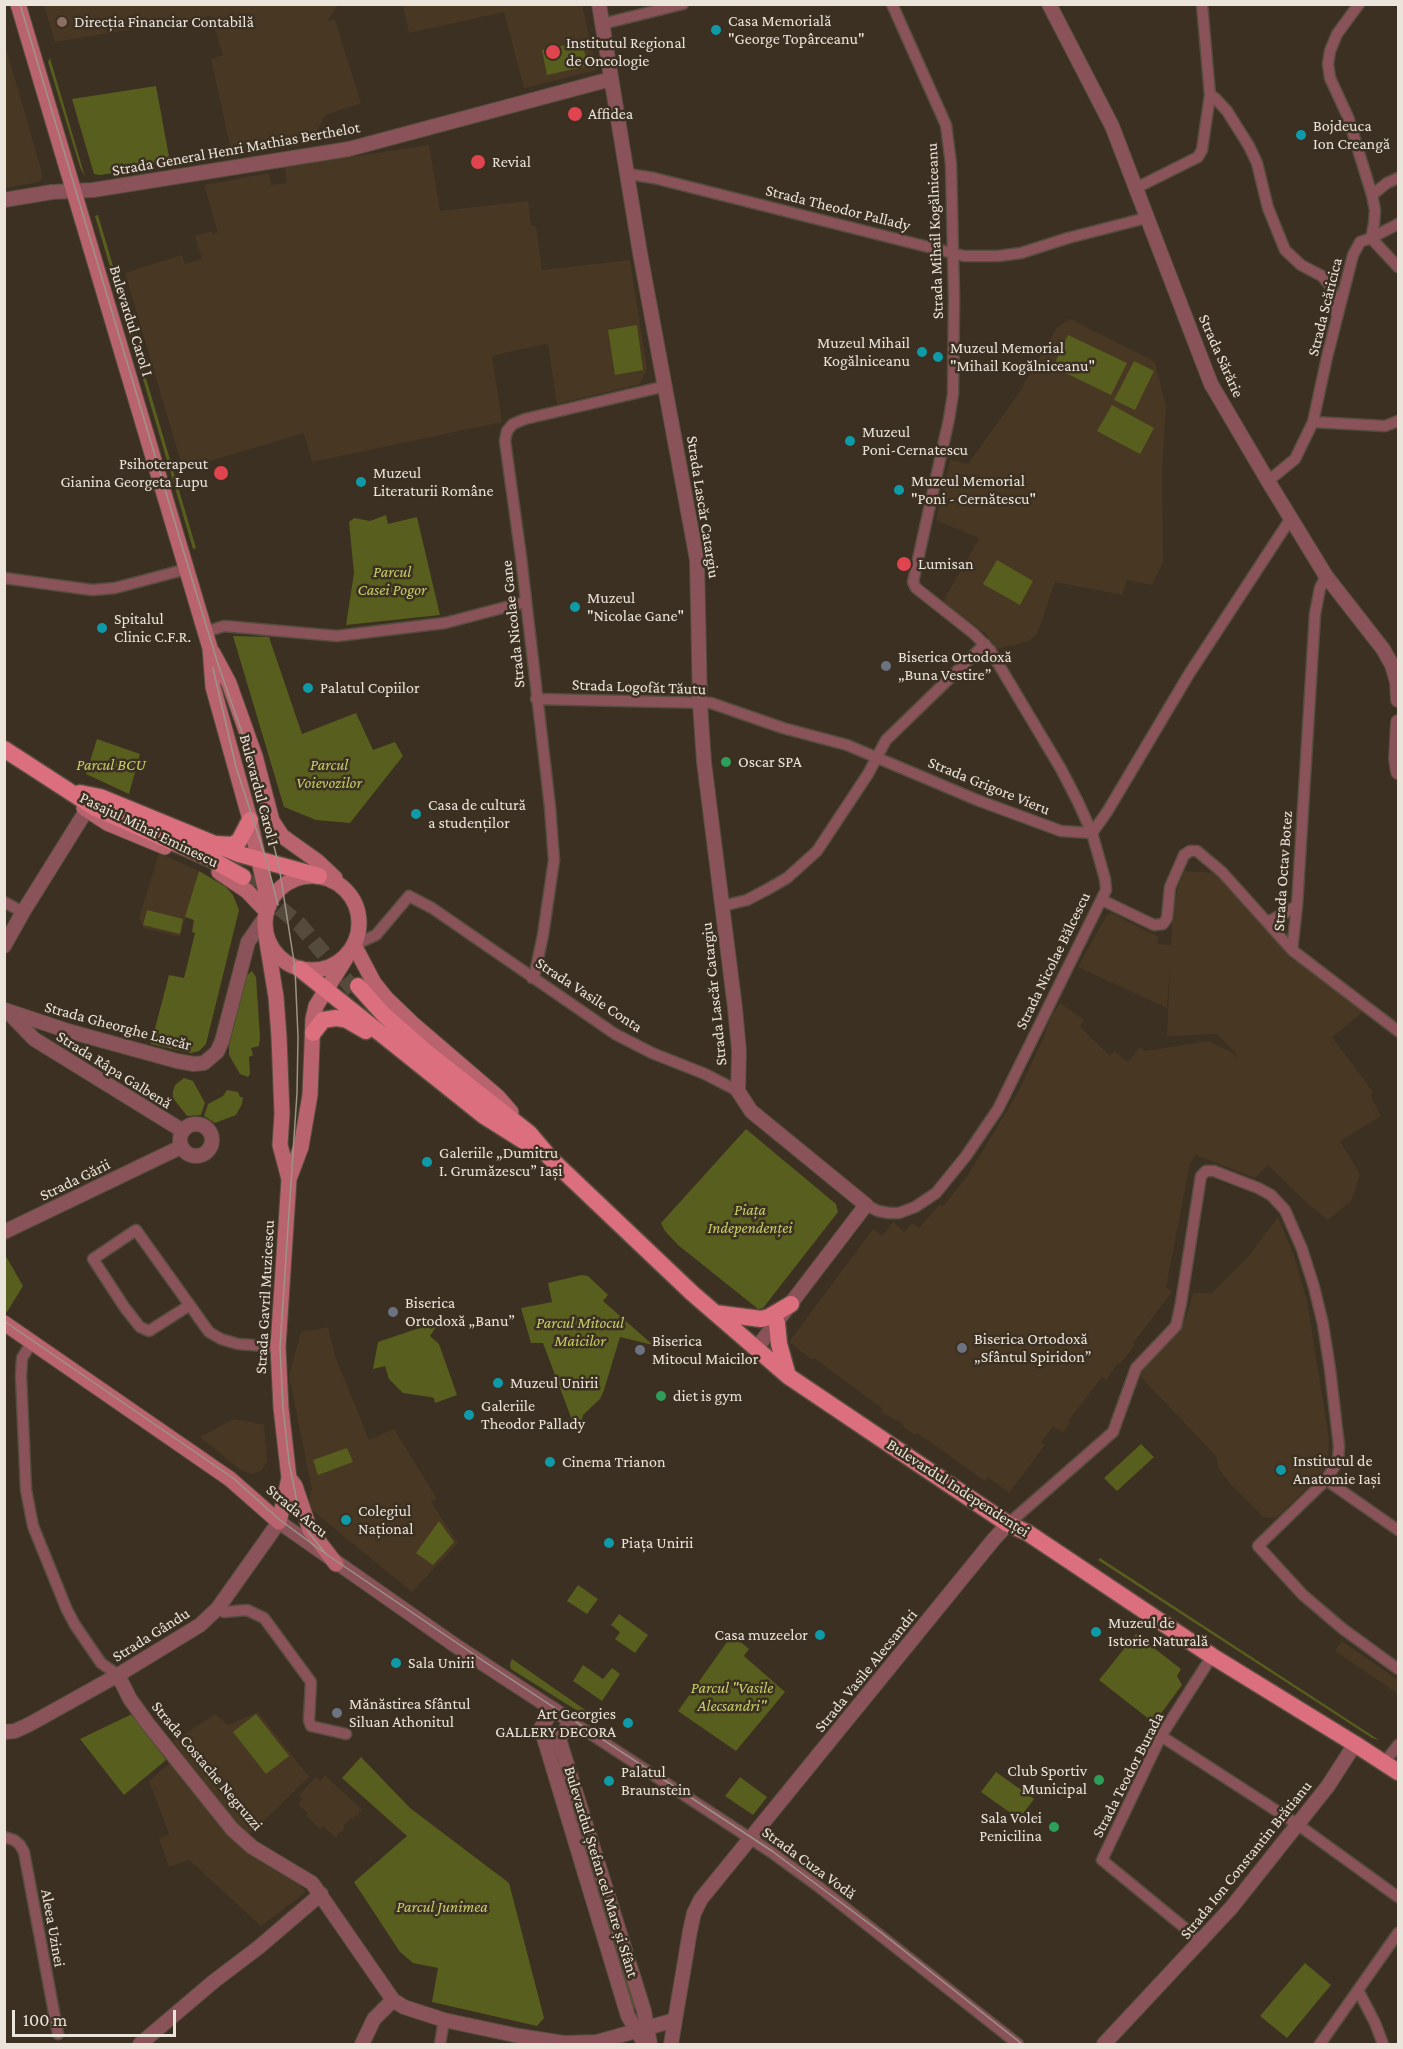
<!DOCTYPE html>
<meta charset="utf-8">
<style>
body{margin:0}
#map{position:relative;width:1403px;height:2049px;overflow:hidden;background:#3b3021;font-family:"Crimson Pro",serif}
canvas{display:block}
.frame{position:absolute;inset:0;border:6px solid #ebe4db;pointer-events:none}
.scale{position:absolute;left:12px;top:2010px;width:164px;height:27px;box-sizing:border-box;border:3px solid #ebe4db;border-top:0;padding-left:8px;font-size:18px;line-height:21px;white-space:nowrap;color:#ebe4db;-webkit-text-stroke:4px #3b3021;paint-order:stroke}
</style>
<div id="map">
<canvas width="1403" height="2049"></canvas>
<div class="frame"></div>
<div class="scale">100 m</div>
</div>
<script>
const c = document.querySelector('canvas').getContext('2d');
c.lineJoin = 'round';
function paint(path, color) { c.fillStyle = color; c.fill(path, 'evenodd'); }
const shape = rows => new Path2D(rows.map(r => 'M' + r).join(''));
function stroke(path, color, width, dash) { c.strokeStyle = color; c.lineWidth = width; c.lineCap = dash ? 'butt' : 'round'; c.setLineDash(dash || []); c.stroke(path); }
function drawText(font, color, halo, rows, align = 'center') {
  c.font = font + ' "Crimson Pro",serif'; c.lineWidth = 5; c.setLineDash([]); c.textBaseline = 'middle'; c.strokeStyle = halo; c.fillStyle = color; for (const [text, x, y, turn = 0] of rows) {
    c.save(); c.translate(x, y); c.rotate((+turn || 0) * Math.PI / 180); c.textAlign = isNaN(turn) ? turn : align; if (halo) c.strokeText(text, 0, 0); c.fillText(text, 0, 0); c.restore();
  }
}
paint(shape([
 [44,5,338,5,327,21,335,20,361,103,325,115,313,140,232,155,211,59,223,55,211,16,55,42],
 [403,5,582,5,597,70,524,88,504,12,409,33],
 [5,45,42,173,42,178,38,182,5,188],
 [429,145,440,211,528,201,531,226,536,226,542,270,630,260,647,369,640,384,557,404,548,345,545,344,492,356,502,422,312,462,304,433,183,469,125,273,182,255,185,264,202,259,195,236,212,231,213,234,218,232,204,185,269,173,271,185,287,183,285,167],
 [1070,319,1155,362,1166,407,1162,471,1163,562,1152,585,1127,580,1122,595,1055,582,1037,634,1029,641,997,649,985,633,943,602,979,538,936,520,950,460,968,464,1019,393,1057,327],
 [159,853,199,871,180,937,144,928,139,918],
 [1184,871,1216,873,1290,956,1363,1012,1332,1037,1373,1092,1370,1095,1381,1116,1340,1141,1360,1174,1351,1201,1328,1220,1308,1204,1268,1165,1255,1178,1196,1155,1190,1163,1166,1287,1172,1292,1133,1343,1135,1345,1120,1364,1118,1363,1106,1380,1102,1377,1068,1421,1070,1423,1063,1433,1053,1426,1041,1442,1045,1445,1009,1493,988,1477,985,1481,917,1433,915,1435,905,1428,900,1421,893,1419,881,1412,883,1409,814,1358,812,1360,789,1342,873,1229,882,1236,893,1222,904,1232,912,1223,919,1228,940,1204,943,1206,966,1178,1017,1094,1043,1039,1051,1017,1060,1003,1084,1020,1080,1027,1110,1056,1114,1051,1128,1062,1140,1047,1145,1051,1208,1041,1235,1054,1236,1063,1236,1053,1217,1034,1167,1036,1170,967,1167,1008,1078,967,1106,916,1111,913,1159,937,1157,944,1171,945,1173,911,1178,887],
 [1278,1217,1294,1256,1307,1301,1329,1439,1328,1463,1325,1470,1276,1518,1263,1517,1232,1486,1219,1469,1216,1456,1140,1376,1142,1367,1180,1332,1188,1311,1193,1293,1212,1293,1248,1257],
 [328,1327,335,1356,369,1440,394,1429,437,1499,431,1502,458,1543,412,1592,307,1506,312,1490,289,1376,301,1332],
 [234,1419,264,1425,267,1462,262,1470,253,1474,242,1471,200,1437],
 [1342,1641,1398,1680,1398,1694,1335,1651],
 [258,1712,309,1777,247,1837,173,1741,216,1714,228,1725],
 [170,1763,241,1846,264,1857,297,1882,306,1892,261,1926,189,1860,169,1867,159,1839,169,1834,149,1781],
 [325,1775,363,1811,359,1812,359,1815,355,1816,354,1820,351,1818,343,1826,345,1829,338,1834,336,1838,323,1826,320,1829,306,1815,308,1813,298,1804,303,1799,299,1795,316,1777,320,1781]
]), '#483823');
paint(shape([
 [582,42,588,66,547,75,542,50],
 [50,58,85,177,80,167,48,62],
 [156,86,170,162,151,165,151,168,100,175,94,174,72,99],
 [98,215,196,548,193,549,95,216],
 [637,325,643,370,615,375,608,330],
 [1068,335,1127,363,1111,395,1053,367],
 [1134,361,1154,371,1135,410,1114,400],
 [1112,405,1154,428,1140,454,1097,431],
 [386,515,388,524,417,517,440,615,346,625,354,573,349,522,354,518,370,521],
 [997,560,1033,581,1020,605,983,584],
 [233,636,269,637,302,734,356,713,373,750,395,742,403,756,350,823,316,820,284,807],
 [97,739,140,754,129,794,86,774],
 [199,871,226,887,233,895,239,910,206,1044,199,1051,191,1053,151,1044,169,975,184,978,195,933,192,932,194,920,185,917],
 [147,910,183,919,180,934,143,925],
 [252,971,256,977,260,1037,259,1046,251,1048,253,1055,249,1057,250,1074,248,1077,240,1074,229,1055,229,1046,246,976],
 [184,1078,193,1081,205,1103,201,1115,187,1116,173,1098,173,1091,175,1085],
 [227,1090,238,1092,240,1097,243,1097,242,1104,236,1115,215,1123,204,1116,208,1104,223,1096],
 [746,1129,836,1204,838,1212,763,1308,758,1309,678,1245,665,1231,661,1223],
 [4,1253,23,1286,7,1312,4,1310],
 [581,1275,588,1276,608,1295,603,1301,653,1345,620,1337,604,1390,600,1399,583,1415,579,1432,572,1420,543,1343,531,1343,521,1308,552,1302,548,1283],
 [440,1321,430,1336,439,1344,457,1395,435,1403,434,1398,430,1397,403,1393,389,1379,385,1366,373,1369,378,1342],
 [1141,1444,1154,1457,1117,1491,1104,1478],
 [347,1448,353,1462,318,1475,313,1460],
 [439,1521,454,1542,433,1565,416,1553],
 [1100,1558,1379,1740,1372,1738,1098,1560],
 [578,1585,598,1599,587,1614,567,1601],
 [619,1614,648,1635,635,1653,615,1639,620,1632,611,1625],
 [1136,1634,1181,1669,1177,1676,1182,1685,1154,1723,1099,1680],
 [732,1635,749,1649,744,1656,785,1692,736,1751,678,1711],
 [512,1659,594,1716,590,1718,584,1715,511,1669,510,1664],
 [583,1665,603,1679,612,1668,620,1674,602,1701,573,1681],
 [132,1714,166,1760,124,1795,80,1739],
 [256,1714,289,1756,266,1774,233,1732],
 [361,1757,410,1808,509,1883,544,2018,537,2026,432,2002,438,1968,413,1963,400,1952,354,1882,407,1836,342,1778],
 [563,1769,636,2008,632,2010,558,1770],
 [996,1772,1034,1799,1019,1819,981,1792],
 [740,1777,767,1797,753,1815,725,1796],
 [1305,1963,1331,1985,1287,2038,1260,2016]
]), '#585e1d');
stroke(shape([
 [243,877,300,925,354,990]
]), '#554b3d', 16, [16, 8]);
const minor = shape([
 [602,24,683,4],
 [1210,95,1215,98,1227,111,1249,146,1257,163,1268,208,1285,250,1301,265,1322,276,1332,288,1337,315],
 [628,174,654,178,964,256,998,256,1021,253,1068,238,1146,218],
 [1136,188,1198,157,1202,150,1210,95,1202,4],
 [1372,195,1387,183,1398,178],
 [1398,224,1371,238,1398,267],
 [1313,422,1385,426,1398,421],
 [1268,481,1295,459,1313,422,1327,357,1353,255,1360,242,1371,238,1374,224,1375,210,1372,195,1348,117,1330,78,1328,64,1330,51,1337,34,1359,4],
 [4,578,92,590,115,588,187,569],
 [205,632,224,626,337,636,445,623,525,602],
 [536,699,711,703,783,728,847,745,977,800,1061,831,1092,833],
 [1092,833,1107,812,1189,674,1291,518],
 [1102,900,1154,925,1163,924,1167,918,1170,887,1184,855,1190,851,1197,851,1222,872,1292,950,1398,1031],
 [4,902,23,912],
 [722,906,747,900,768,889,787,878,817,851,868,774,886,740,985,644],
 [1268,922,1297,906],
 [354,945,376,935,409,896,432,908,615,1034,652,1053,705,1074,738,1091],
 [1292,950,1297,906,1315,614,1320,588,1326,576],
 [532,978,535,973,543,935,554,860,550,807,521,557,505,441,507,431,513,424,525,419,666,386],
 [866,1205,878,1211,889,1213,899,1213,915,1207,936,1193,966,1156,998,1109,1106,890,1105,879,1092,833,1078,802,1061,769,990,650,973,633,916,588,913,582,949,419,953,394,954,298,951,164,946,125,892,4],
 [190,1305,149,1331,140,1327,125,1308,93,1259,136,1230,209,1332,221,1339,238,1344,278,1347],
 [32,1342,22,1358,21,1376,26,1490,33,1526,67,1610,75,1625,101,1663,118,1675],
 [1326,1480,1398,1530],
 [1008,1524,1113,1432,1136,1368,1176,1326,1181,1303,1201,1176,1206,1171,1214,1171,1258,1188,1271,1195,1285,1210,1302,1249,1314,1287,1323,1324,1330,1369,1339,1446,1338,1461,1326,1480,1258,1546,1303,1595,1343,1629,1398,1669],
 [218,1608,224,1612,247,1610,264,1618,311,1682,309,1720,311,1726,346,1734],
 [571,1721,771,1852,819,1887,1018,2044],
 [1161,1736,1297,1824,1398,1897],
 [1384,1763,1398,1745],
 [4,1837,14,1840,20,1845,24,1852,58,2034],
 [1202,1942,1102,1860,1161,1736,1212,1656],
 [1358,1990,1375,2023,1383,2044],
 [440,2044,444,2020],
 [1320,2044,1398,1933]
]);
const tertiary = shape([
 [599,4,640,253,697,560,700,703,704,762,735,1008,739,1051,738,1091,751,1111,866,1205,756,1349],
 [1049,4,1112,126,1211,384,1268,481,1326,576,1383,649,1392,665,1397,682,1398,700],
 [4,200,52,192,93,190,349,149,611,79],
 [1398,722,1396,759,1398,772],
 [4,946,23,912,86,811],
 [5,1010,68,1031,177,1061,194,1064,204,1063,217,1052,222,1041,248,942,266,916],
 [8,1012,34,1039,183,1131],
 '180 1140a16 16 0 1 1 32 0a16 16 0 1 1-32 0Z',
 [4,1232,181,1147],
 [118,1675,130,1699,148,1724,232,1829,252,1847,312,1883,393,2000,404,2007,444,2020,519,2036,564,2043,597,2042,675,2020],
 [553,1709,541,1728,628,2016,641,2038],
 [4,1732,15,1731,30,1724,118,1675,200,1625,218,1608,279,1522,456,1646,571,1721,559,1739,644,2011,650,2044],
 [140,2044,213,1982,259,1947,321,1894],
 [362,2044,374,2019,393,2000],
 [671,2044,690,1931,694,1913,701,1899,994,1539,1008,1524],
 [1104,2044,1231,1908,1328,1786,1355,1744]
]);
const secondary = shape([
 [18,4,210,648,213,687,249,816,269,906],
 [213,653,229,683,255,756,272,821,282,836,317,861,335,878],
 [84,808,107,823,165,847],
 [219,872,247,891,267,912],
 '265 923a47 47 0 1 1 94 0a47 47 0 1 1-94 0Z',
 [354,945,374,983,386,998,413,1024,498,1097,511,1112],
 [289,1179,301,1147,310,1095,313,1019,316,1006,346,958],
 [4,1323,230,1479,279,1522,289,1478,281,1408,278,1347,289,1179,280,1145,282,1114,279,1037,276,997,266,936],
 [289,1478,295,1486,310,1530,336,1564]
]);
const primary = shape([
 [4,749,95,808,211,859,243,877],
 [80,793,100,797,239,854,319,876],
 [216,844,232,845,239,841,250,820],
 [300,969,484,1116,530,1145],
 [358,986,383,1014,425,1051,529,1133,551,1159,692,1293,788,1376,1008,1524,1028,1533,1212,1656,1355,1744,1398,1772],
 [313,1033,323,1020,336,1018,347,1020,366,1031],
 [715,1313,761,1319,769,1317,791,1304],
 [777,1323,779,1344,788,1376]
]);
stroke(minor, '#574d3f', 13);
stroke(tertiary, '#574d3f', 16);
stroke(secondary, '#574d3f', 17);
stroke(primary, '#574d3f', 19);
stroke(minor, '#895359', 10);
stroke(tertiary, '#895359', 14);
stroke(secondary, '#b8636e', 15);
stroke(primary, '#dc6f7e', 16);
stroke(shape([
 [20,4,185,556,218,664,253,764,279,866,295,968,298,1037,297,1093,280,1347,283,1408,289,1462,299,1512,309,1533,326,1554],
 [213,668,236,767,267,862,278,905],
 [4,1321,233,1478,280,1520,326,1554,485,1662,772,1851,883,1934,1022,2044]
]), '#9d9489', 1.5);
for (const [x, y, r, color] of [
 [62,22,6,"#8d6e63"],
 [716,30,6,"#0f9aa8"],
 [553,52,8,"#e0444e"],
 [575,114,8,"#e0444e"],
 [1301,135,6,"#0f9aa8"],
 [478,162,8,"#e0444e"],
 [922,352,6,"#0f9aa8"],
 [938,357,6,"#0f9aa8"],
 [850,441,6,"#0f9aa8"],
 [221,473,8,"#e0444e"],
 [361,482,6,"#0f9aa8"],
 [899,490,6,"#0f9aa8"],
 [904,564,8,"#e0444e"],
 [575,607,6,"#0f9aa8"],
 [102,628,6,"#0f9aa8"],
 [886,666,6,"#6b7280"],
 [308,688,6,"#0f9aa8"],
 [726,762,6,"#2e9e5b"],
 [416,814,6,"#0f9aa8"],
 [427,1162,6,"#0f9aa8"],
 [393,1312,6,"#6b7280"],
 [962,1348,6,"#6b7280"],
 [640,1350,6,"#6b7280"],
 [498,1383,6,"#0f9aa8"],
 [661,1396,6,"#2e9e5b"],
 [469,1415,6,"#0f9aa8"],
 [550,1462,6,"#0f9aa8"],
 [1281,1470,6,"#0f9aa8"],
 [346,1520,6,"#0f9aa8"],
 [609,1543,6,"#0f9aa8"],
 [1096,1632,6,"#0f9aa8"],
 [820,1635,6,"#0f9aa8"],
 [396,1663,6,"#0f9aa8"],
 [337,1713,6,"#6b7280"],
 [628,1723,6,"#0f9aa8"],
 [1099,1780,6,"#2e9e5b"],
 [609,1781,6,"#0f9aa8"],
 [1054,1827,6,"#2e9e5b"]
]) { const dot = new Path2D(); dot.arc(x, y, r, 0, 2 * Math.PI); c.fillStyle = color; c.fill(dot); stroke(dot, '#3b3021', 2); }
drawText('16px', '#ebe4db', '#3b3021', [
 ["Casa Memorială",728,21],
 ["\"George Topârceanu\"",728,39],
 ["Direcția Financiar Contabilă",74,22],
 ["Institutul Regional",566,43],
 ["de Oncologie",566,61],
 ["Affidea",588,114],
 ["Bojdeuca",1313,126],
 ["Ion Creangă",1313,144],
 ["Revial",492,162],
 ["Muzeul Mihail",910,343,"right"],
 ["Kogălniceanu",910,361,"right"],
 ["Muzeul Memorial",950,348],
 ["\"Mihail Kogălniceanu\"",950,366],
 ["Muzeul",862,432],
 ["Poni-Cernatescu",862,450],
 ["Psihoterapeut",208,464,"right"],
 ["Gianina Georgeta Lupu",208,482,"right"],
 ["Muzeul",373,473],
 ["Literaturii Române",373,491],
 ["Muzeul Memorial",911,481],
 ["\"Poni - Cernătescu\"",911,499],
 ["Lumisan",918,564],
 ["Muzeul",587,598],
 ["\"Nicolae Gane\"",587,616],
 ["Spitalul",114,619],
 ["Clinic C.F.R.",114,637],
 ["Biserica Ortodoxă",898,657],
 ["„Buna Vestire”",898,675],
 ["Palatul Copiilor",320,688],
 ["Oscar SPA",738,762],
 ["Casa de cultură",428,805],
 ["a studenților",428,823],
 ["Galeriile „Dumitru",439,1153],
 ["I. Grumăzescu” Iași",439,1171],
 ["Biserica",405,1303],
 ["Ortodoxă „Banu”",405,1321],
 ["Biserica Ortodoxă",974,1339],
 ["„Sfântul Spiridon”",974,1357],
 ["Biserica",652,1341],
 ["Mitocul Maicilor",652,1359],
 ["Muzeul Unirii",510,1383],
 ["diet is gym",673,1396],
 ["Galeriile",481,1406],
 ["Theodor Pallady",481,1424],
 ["Institutul de",1293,1461],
 ["Anatomie Iași",1293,1479],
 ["Cinema Trianon",562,1462],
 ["Colegiul",358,1511],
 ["Național",358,1529],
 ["Piața Unirii",621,1543],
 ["Muzeul de",1108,1623],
 ["Istorie Naturală",1108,1641],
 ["Casa muzeelor",808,1635,"right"],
 ["Sala Unirii",408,1663],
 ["Mănăstirea Sfântul",349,1704],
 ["Siluan Athonitul",349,1722],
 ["Art Georgies",616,1714,"right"],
 ["GALLERY DECORA",616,1732,"right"],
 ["Club Sportiv",1087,1771,"right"],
 ["Municipal",1087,1789,"right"],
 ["Palatul",621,1772],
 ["Braunstein",621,1790],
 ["Sala Volei",1042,1818,"right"],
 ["Penicilina",1042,1836,"right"]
], 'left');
drawText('16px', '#ebe4db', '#3b3021', [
 ["Strada General Henri Mathias Berthelot",236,149,-10],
 ["Strada Theodor Pallady",838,208,14],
 ["Strada Mihail Kogălniceanu",935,231,-92],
 ["Strada Scăricica",1325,307,-76],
 ["Bulevardul Carol I",131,321,73],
 ["Strada Sărărie",1221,356,66],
 ["Strada Lascăr Catargiu",703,507,81],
 ["Strada Nicolae Gane",513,624,-96],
 ["Strada Logofăt Tăutu",639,687,2],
 ["Strada Grigore Vieru",989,786,22],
 ["Bulevardul Carol I",259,790,75],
 ["Pasajul Mihai Eminescu",149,830,26],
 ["Strada Octav Botez",1283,871,-86],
 ["Strada Nicolae Bălcescu",1053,961,-64],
 ["Strada Lascăr Catargiu",714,994,-96],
 ["Strada Vasile Conta",589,995,33],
 ["Strada Gheorghe Lascăr",118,1026,15],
 ["Strada Râpa Galbenă",114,1070,32],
 ["Strada Gării",75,1180,-26],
 ["Strada Gavril Muzicescu",265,1297,-87],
 ["Bulevardul Independenței",958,1488,33],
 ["Strada Arcu",297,1511,39],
 ["Strada Gându",151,1635,-32],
 ["Strada Vasile Alecsandri",866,1671,-51],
 ["Strada Costache Negruzzi",207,1766,50],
 ["Strada Teodor Burada",1128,1775,-63],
 ["Strada Ion Constantin Brătianu",1246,1860,-51],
 ["Strada Cuza Vodă",809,1863,36],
 ["Bulevardul Ștefan cel Mare și Sfânt",601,1872,73],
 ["Aleea Uzinei",53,1928,80]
]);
drawText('italic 16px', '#c5cf65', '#3b3021', [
 ["Parcul",392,572],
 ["Casei Pogor",392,590],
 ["Parcul BCU",111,765],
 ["Parcul",329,765],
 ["Voievozilor",329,783],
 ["Piața",750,1210],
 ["Independenței",750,1228],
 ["Parcul Mitocul",580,1323],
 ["Maicilor",580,1341],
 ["Parcul \"Vasile",732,1688],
 ["Alecsandri\"",732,1706],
 ["Parcul Junimea",442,1907]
]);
</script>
